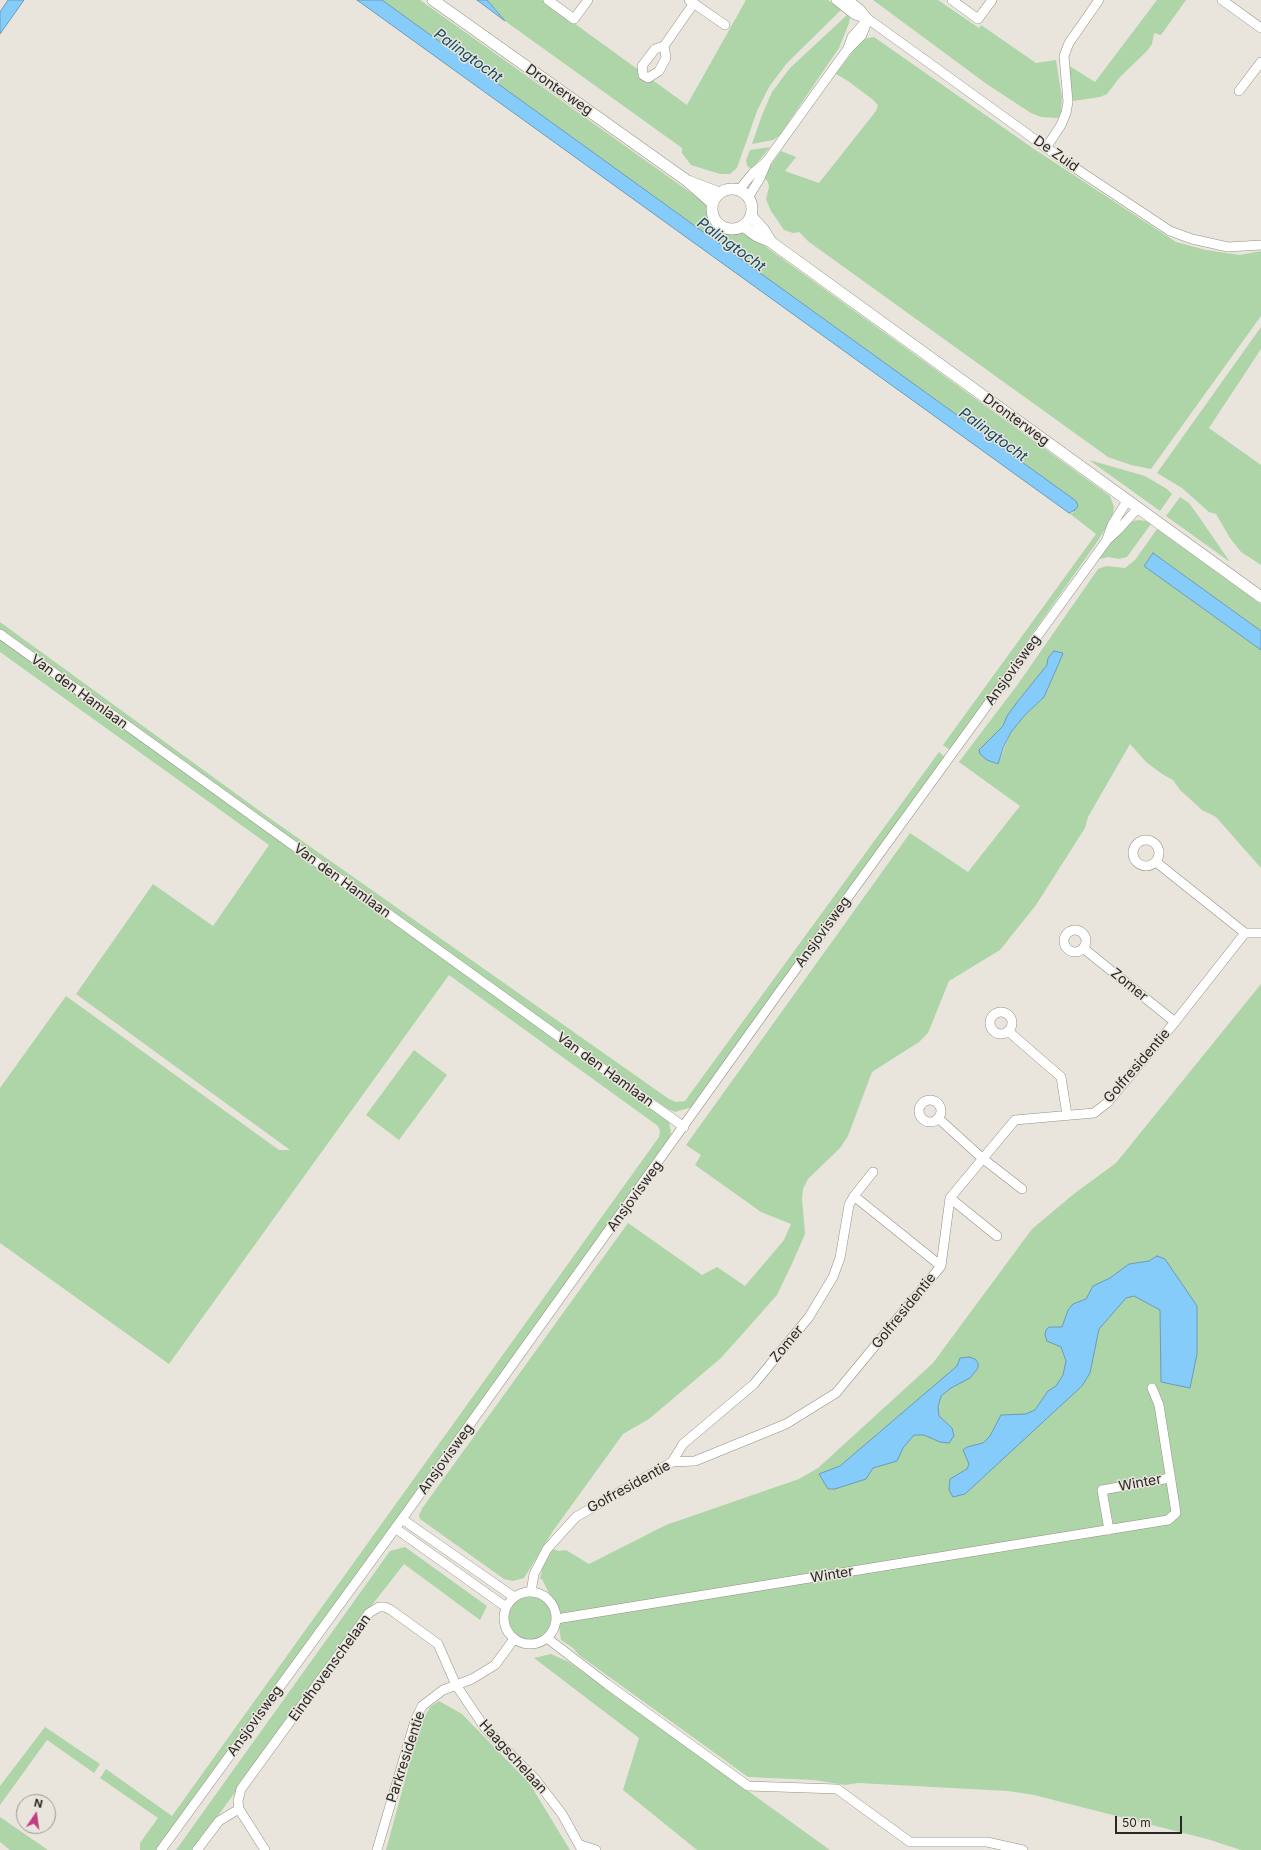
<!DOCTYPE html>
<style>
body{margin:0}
#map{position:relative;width:1261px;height:1850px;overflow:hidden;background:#e9e5dc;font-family:Inter,sans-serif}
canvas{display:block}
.north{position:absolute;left:16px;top:1794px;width:40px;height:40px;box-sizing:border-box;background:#e9e5dc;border:1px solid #9c9992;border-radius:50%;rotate:13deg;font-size:11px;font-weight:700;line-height:16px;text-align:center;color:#292824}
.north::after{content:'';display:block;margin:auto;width:14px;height:18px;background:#c13d81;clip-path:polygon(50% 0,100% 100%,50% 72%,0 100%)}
.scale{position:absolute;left:1115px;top:1816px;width:67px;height:18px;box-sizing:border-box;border:2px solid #292824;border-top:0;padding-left:5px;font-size:12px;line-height:14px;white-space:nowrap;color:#292824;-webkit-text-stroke:3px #e9e5dc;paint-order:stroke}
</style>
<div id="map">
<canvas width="1261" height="1850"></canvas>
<div class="north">N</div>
<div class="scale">50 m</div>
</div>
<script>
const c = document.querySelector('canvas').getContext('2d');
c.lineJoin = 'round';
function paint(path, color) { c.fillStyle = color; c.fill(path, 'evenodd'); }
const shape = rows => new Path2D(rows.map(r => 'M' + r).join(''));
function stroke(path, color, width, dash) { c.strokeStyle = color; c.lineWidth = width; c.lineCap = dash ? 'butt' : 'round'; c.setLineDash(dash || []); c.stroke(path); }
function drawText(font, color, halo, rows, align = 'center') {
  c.font = font + ' Inter,sans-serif'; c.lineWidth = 3; c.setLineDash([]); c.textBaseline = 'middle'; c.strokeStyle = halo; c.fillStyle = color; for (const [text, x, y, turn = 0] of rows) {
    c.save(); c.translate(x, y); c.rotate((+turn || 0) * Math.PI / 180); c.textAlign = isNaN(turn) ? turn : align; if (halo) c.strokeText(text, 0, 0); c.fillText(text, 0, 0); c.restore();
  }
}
paint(shape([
 [382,0,420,0,701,200,706,205,712,224,717,229,728,233,741,233,751,236,1110,496,1114,507,1113,513,1110,522,1095,545,950,750,943,745,1096,534,1069,513,1073,513,1076,501],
 [487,0,542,0,687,105,746,0,828,0,841,10,787,63,769,87,757,111,737,168,730,174,720,174,691,165,682,153,682,148,505,21],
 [873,0,938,0,979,28,981,25,1036,63,1056,60,1062,98,1061,112,1058,118,1041,117,1031,113,988,85],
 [1157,0,1186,0,1161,35,1154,33,1152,44,1147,51,1120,77,1107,94,1100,97,1073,101,1068,65,1095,82],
 [847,15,850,18,849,23,839,48,779,136,773,140,752,144,762,115,772,92,790,68],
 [874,37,1034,149,1176,242,1206,250,1240,255,1261,251,1261,316,1151,469,1131,465,1108,457,809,242,799,232,793,233,784,230,771,211,766,199,769,187,768,182,763,176,781,151,796,157,785,171,819,183,876,111,878,105,872,99,848,81,836,74,860,42,867,38],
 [770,147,752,169,747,166,746,160,750,150],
 [1261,327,1261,349,1209,428,1261,465,1261,565,1241,552,1230,538,1216,514,1209,512,1182,488,1157,473],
 [1089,460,1145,476,1167,489,1172,494,1160,511],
 [1180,497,1189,503,1197,514,1230,562,1166,516],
 [1139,520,1146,521,1151,524,1127,557,1119,559,1108,557,1097,560,1126,525,1133,521],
 [1157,529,1261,604,1261,631,1153,553,1144,566,1261,650,1261,868,1216,817,1202,810,1180,790,1173,780,1162,774,1146,762,1130,744,1088,817,1085,828,1036,905,1000,950,949,981,928,1033,919,1042,872,1072,848,1136,840,1148,808,1179,803,1189,802,1198,805,1234,791,1266,777,1295,721,1358,649,1419,623,1434,553,1531,524,1578,513,1581,504,1579,420,1519,419,1515,423,1507,628,1223,702,1275,717,1267,745,1286,784,1240,791,1224,761,1212,695,1165,701,1155,686,1145,910,833,968,872,1020,806,959,762,1018,684,1098,569,1106,566,1125,568,1135,560],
 [1062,656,1044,697,1025,715,1011,732,998,763,979,750,1003,726,1018,701,1047,665],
 [0,622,268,817,669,1099,676,1102,685,1101,939,752,945,757,692,1107,675,1112,666,1108,596,1060,0,631],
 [0,639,669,1122,671,1133,668,1141,159,1850,140,1850,140,1843,158,1818,100,1778,106,1769,172,1816,659,1137,660,1131,658,1126,449,975,169,1364,0,1243,0,1088,66,996,279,1150,290,1150,76,994,153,884,213,926,269,845,0,652],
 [1261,984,1261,1850,1241,1850,1207,1839,1034,1795,1008,1791,858,1783,845,1785,814,1780,748,1777,579,1655,573,1648,561,1640,556,1608,542,1579,540,1579,543,1566,553,1549,559,1551,566,1550,589,1564,666,1525,799,1479,818,1468,933,1363,1032,1229,1075,1193,1116,1163],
 [414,1050,447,1075,399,1140,366,1115],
 [405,1547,487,1606,480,1620,404,1564,365,1614,193,1850,176,1850,390,1551],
 '509 1618a21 21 0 1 1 42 0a21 21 0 1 1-42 0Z',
 [551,1654,569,1662,830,1850,697,1850,623,1790,639,1738,534,1658],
 [439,1701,462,1714,530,1784,570,1850,386,1850,420,1725,430,1707],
 [45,1727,100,1764,94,1773,47,1740,0,1805,0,1786],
 [0,1817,48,1850,10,1850,0,1842]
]), '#aed5a7');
const water = shape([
 [8,0,24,0,0,34,0,12,8,0],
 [357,0,382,0,1076,501,1078,506,1075,510,1069,513,357,0],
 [477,0,487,0,505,21,477,0],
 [1153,553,1261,631,1261,650,1144,566,1153,553],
 [1054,651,1063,653,1062,656,1044,697,1025,715,1011,732,1003,748,998,764,987,760,980,754,979,750,1003,726,1007,716,1018,701,1047,665,1048,658,1054,651],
 [1157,1256,1165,1259,1197,1306,1197,1354,1190,1388,1161,1382,1160,1310,1134,1296,1126,1298,1099,1329,1090,1373,1082,1386,965,1494,953,1497,949,1490,950,1479,967,1469,969,1464,963,1450,967,1447,983,1443,990,1436,1001,1415,1026,1414,1035,1410,1048,1391,1056,1386,1063,1375,1066,1361,1061,1347,1047,1341,1045,1335,1046,1330,1049,1327,1062,1327,1068,1310,1073,1304,1086,1299,1093,1286,1110,1278,1129,1264,1149,1261,1157,1256],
 [969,1357,975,1359,978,1363,978,1368,970,1378,951,1388,941,1396,938,1407,939,1416,952,1428,954,1436,949,1443,940,1442,924,1435,914,1435,903,1448,897,1461,873,1468,866,1479,835,1489,828,1489,819,1474,840,1466,957,1366,960,1358,969,1357]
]);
paint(water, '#86ccfb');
stroke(water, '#6a9bba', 1);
const minor = shape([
 [548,0,574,19,588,0],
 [689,0,725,25],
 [836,0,855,15,868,19],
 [848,0,860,9,868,19,925,60,1066,162,1170,231,1192,239,1228,247,1261,245],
 [952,0,978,19,992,0],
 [1222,0,1261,28],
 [664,46,666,58,659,71,648,78,643,75,642,66,655,49,664,46,694,3],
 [848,48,852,37,866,21],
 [1239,91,1261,62],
 [1046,148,1061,125,1066,113,1068,102,1064,56,1069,43,1099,0],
 [739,190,753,173,767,161,847,50,862,35,868,19],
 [748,198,760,178,766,164],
 [1107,539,1112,525,1127,501],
 [0,634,684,1127],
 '1133 853a13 13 0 1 1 26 0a13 13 0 1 1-26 0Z',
 [1156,862,1245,933],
 '1064 941a11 11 0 1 1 22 0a11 11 0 1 1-22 0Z',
 [1083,948,1175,1022],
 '990 1023a11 11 0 1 1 22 0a11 11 0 1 1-22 0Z',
 [1008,1031,1061,1077,1067,1115],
 '919 1111a11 11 0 1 1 22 0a11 11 0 1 1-22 0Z',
 [938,1118,982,1158,1022,1189],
 [854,1196,941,1266],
 [950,1198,997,1236],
 [672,1462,683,1444,754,1384,809,1317,833,1277,840,1258,849,1205,854,1196,873,1172],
 [402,1519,514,1597],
 [395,1528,506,1607],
 [1109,1530,1102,1490,1170,1478],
 '504 1618a26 26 0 1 1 52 0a26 26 0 1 1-52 0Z',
 [531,1592,534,1574,547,1549,576,1517,672,1462,695,1461,786,1424,836,1393,941,1266,950,1198,1015,1120,1094,1113,1107,1103,1175,1022,1245,933,1261,933],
 [556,1619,1168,1520,1176,1513,1159,1405,1152,1388],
 [547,1638,607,1684,748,1786,837,1789,910,1842,987,1842,1023,1850],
 [581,1845,596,1850],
 [161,1850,402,1519,780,991,1107,540,1118,530,1138,508],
 [197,1850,219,1821,239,1809],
 [265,1850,239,1809,238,1801,241,1789,369,1613,379,1607,385,1607,391,1610,438,1644,456,1685,485,1728,536,1780,562,1814,582,1850],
 [377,1850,415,1721,422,1706,443,1690,472,1679,495,1665,514,1639]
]);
const major = shape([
 [433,0,686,180,712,203],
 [688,181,719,193],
 '712 209a20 20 0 1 1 40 0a20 20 0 1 1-40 0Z',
 [751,216,763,229,771,242],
 [743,226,757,236,771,242,1261,597]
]);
stroke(minor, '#949087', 10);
stroke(major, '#949087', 12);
stroke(minor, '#fff', 9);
stroke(major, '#fff', 11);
drawText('14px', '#292824', '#e9e5dc', [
 ["Dronterweg",559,90,35],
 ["De Zuid",1056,154,35],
 ["Dronterweg",1016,420,36],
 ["Ansjovisweg",1013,670,-54],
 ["Van den Hamlaan",79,692,36],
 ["Van den Hamlaan",342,881,36],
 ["Ansjovisweg",823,932,-54],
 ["Zomer",1129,985,39],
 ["Golfresidentie",1137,1066,-49],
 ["Van den Hamlaan",605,1070,36],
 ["Ansjovisweg",635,1196,-54],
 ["Golfresidentie",904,1311,-51],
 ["Zomer",787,1344,-50],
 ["Ansjovisweg",446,1459,-54],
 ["Winter",1140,1483,-10],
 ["Golfresidentie",629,1487,-29],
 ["Winter",832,1575,-9],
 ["Eindhovenschelaan",330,1668,-54],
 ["Ansjovisweg",255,1721,-54],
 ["Parkresidentie",406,1757,-72],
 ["Haagschelaan",513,1757,48]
]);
drawText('italic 15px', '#124968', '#e9e5dc', [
 ["Palingtocht",468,56,36],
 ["Palingtocht",731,245,36],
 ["Palingtocht",993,435,36]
]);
</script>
